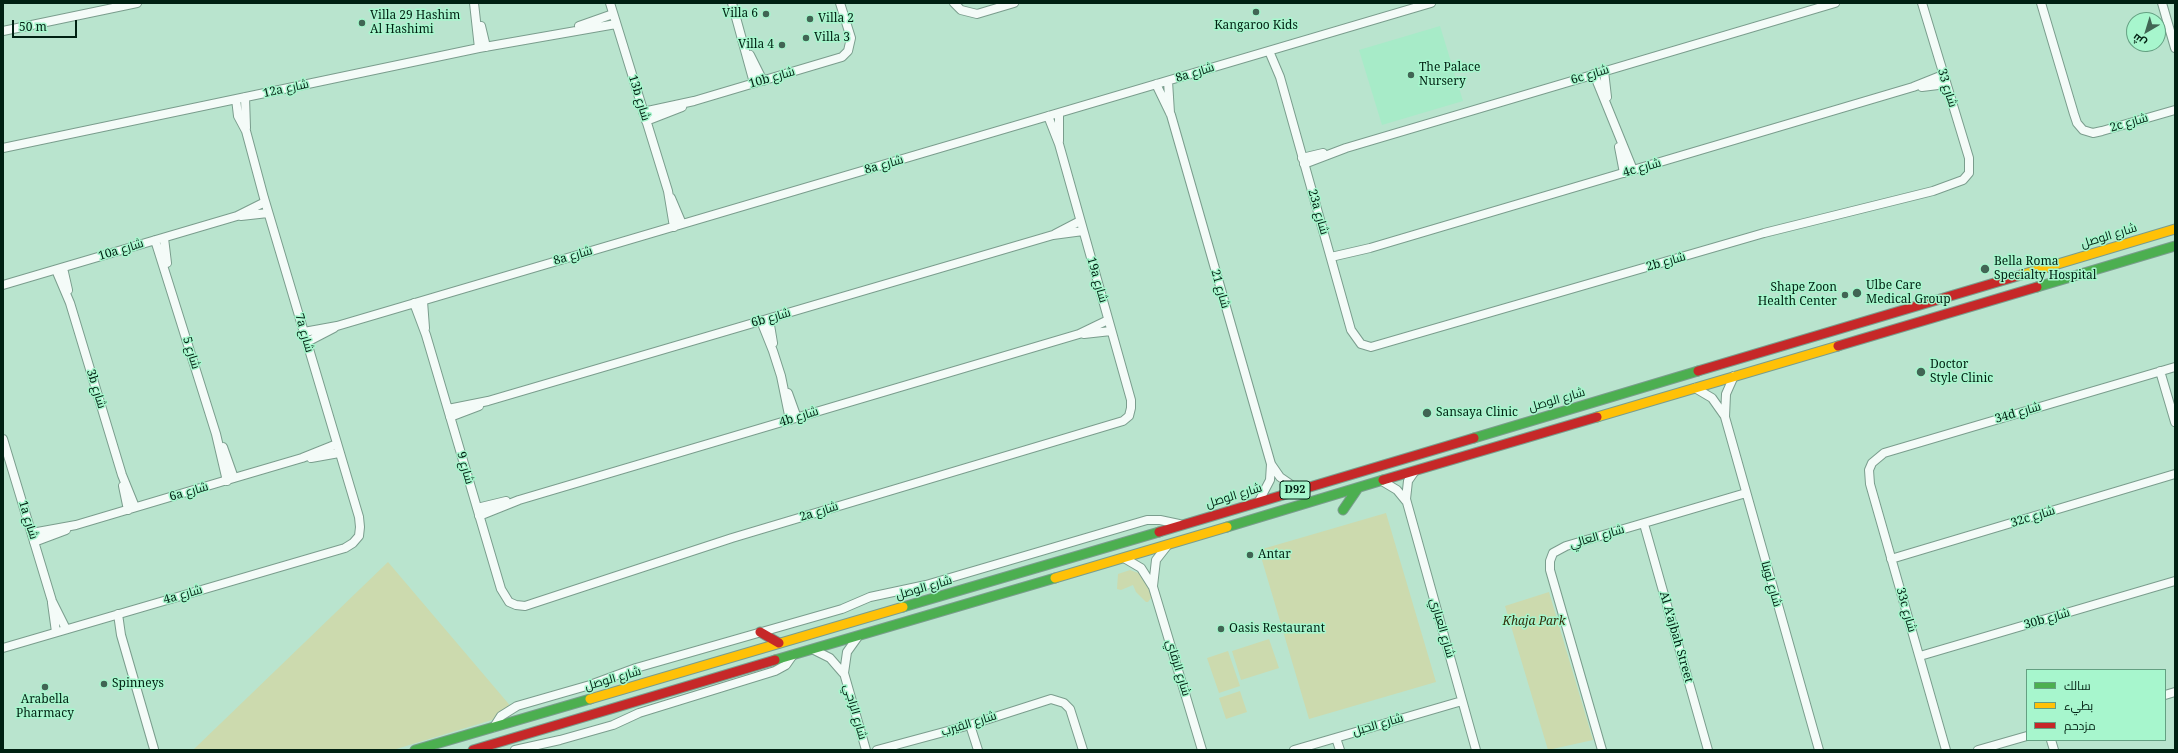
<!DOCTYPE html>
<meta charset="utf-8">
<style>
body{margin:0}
#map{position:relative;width:2178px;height:753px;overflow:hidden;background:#b9e4ce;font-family:"Noto Serif",Cairo,serif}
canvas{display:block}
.frame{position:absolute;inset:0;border:4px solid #002012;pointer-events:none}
.legend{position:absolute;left:2026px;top:669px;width:140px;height:72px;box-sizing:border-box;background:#a7f6cd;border:1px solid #64a082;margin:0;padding:5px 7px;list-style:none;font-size:12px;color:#002012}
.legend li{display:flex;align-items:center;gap:8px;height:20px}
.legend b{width:20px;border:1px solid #64a082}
.north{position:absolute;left:2126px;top:12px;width:40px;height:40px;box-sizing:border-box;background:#a7f6cd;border:1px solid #64a082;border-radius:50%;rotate:218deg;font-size:11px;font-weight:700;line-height:16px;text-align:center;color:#002012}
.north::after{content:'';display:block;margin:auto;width:14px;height:18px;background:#416554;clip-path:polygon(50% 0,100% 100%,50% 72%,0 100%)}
.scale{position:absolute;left:12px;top:20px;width:65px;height:18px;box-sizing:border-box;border:2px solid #002012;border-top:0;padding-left:5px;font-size:12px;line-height:14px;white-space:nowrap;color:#002012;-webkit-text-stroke:3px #a7f6cd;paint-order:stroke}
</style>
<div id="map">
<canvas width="2178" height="753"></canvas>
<div class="frame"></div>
<ul class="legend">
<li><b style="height:5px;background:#4caf50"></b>سالك</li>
<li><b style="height:5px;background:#ffc107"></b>بطيء</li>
<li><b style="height:5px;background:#c62828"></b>مزدحم</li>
</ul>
<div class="north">ش</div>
<div class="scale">50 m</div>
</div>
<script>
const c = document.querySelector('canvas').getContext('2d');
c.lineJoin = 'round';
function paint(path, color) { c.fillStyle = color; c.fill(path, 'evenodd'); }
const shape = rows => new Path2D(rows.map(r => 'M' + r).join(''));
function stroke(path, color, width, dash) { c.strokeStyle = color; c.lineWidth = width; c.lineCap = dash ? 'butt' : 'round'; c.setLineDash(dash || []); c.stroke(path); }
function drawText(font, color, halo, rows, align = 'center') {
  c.font = font + ' "Noto Serif",Cairo,serif'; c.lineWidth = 3; c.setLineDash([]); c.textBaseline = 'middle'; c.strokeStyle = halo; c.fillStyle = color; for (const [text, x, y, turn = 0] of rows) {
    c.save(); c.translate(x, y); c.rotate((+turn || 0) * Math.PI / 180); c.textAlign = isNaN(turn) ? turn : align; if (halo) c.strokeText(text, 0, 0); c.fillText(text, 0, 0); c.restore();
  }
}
paint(shape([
 [1440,26,1463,101,1382,125,1359,50]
]), '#a7ebc8');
paint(shape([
 [1386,513,1436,682,1309,719,1259,550],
 [388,562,513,709,515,713,393,750,193,750],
 [1130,570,1141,574,1154,594,1148,602,1146,602,1136,592,1133,585,1121,590,1117,589,1118,574],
 [1549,592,1593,740,1548,750,1505,606],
 [1269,639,1279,668,1241,680,1232,651],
 [1228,651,1240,686,1219,693,1207,658],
 [1240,691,1247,712,1226,719,1219,698]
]), '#ccdaae');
const street = shape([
 [474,3,479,48],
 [610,3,668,191,674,227],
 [732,3,754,83],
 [954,3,961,10,977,14,1014,3],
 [2041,3,2074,114,2077,123,2083,130,2093,133,2102,131,2175,110],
 [2162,3,2175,48],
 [481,26,486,47],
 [579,26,613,14],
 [3,31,137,3],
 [1269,51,1280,77,1351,330,1361,344,1371,347,1764,233,1933,191,1963,180,1969,173,1969,158,1922,3],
 [750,55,763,81],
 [1604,71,1607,97],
 [1594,74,1633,170],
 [1168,81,1170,113],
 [1156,84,1171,115,1271,464,1280,477,1293,486,1301,488],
 [1922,87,1946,84],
 [245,97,246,128],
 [643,112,694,101,842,57,848,51,851,38,840,3],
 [1059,113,1059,141],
 [646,121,682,107],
 [1619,147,1624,173],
 [3,148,479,48,616,24],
 [1302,158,1323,153],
 [1304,164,1346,148,1835,3],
 [671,198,682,224],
 [241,216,268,213],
 [1055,234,1080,221],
 [164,238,167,263],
 [155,240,216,434,227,481],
 [1331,257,1370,248,1913,87,1943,75],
 [63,268,68,290],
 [56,270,70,303,122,475,135,507],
 [3,285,237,216,265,202],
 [423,301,425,328],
 [414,303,426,335,501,589,509,602,516,605,525,606,732,538,1123,421,1129,416,1131,408,1131,400,1059,144,1048,116],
 [769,319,773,343],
 [761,321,773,351,781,376,790,420],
 [304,332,337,326,1431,3],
 [1084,334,1111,331],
 [307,342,334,328],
 [2160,371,2175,422],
 [1734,376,1726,394,1725,417,1819,750],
 [1695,388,1712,398,1724,415],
 [788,393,797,418],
 [448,409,488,401,1053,235,1083,231],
 [450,417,479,406],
 [3,439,52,601,66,629],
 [223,447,234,478],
 [311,458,339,453],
 [1415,471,1408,481,1406,499,1476,750],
 [1382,481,1397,490,1406,501],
 [123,486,128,510],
 [1259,501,1270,480,1271,464],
 [477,508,506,501],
 [479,516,519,500,1079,334,1108,320],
 [1644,524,1708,750],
 [32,533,76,525,234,478,302,458,337,444],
 [34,542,66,530],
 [1124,558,1141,568,1153,587,1202,750],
 [1891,559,2175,474],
 [1153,586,1156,560,1167,546],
 [52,603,56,632],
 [118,614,121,635,154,749],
 [857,638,847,652,844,673,866,750],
 [3,648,345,548,353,543,359,536,360,527,359,517,264,198,246,131,238,116,236,99],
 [814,650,830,658,843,673],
 [1920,656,2175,581],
 [2165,695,2175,692],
 [970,725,978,750],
 [494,727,501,716,517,706,590,685,636,668,842,609,870,597,926,585,1147,520,1160,520,1179,524],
 [1336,738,1340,750],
 [2051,740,2054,750],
 [515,750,560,740,613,725,639,713,775,671,786,665,793,655],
 [877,750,970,725,1051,699,1064,703,1070,709,1083,750],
 [1294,750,1462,701],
 [1602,750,1550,570,1550,561,1553,553,1566,546,1746,493],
 [1946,750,1870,484,1869,470,1872,463,1884,453,2175,367],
 [1978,750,2027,736]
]);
const fast = shape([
 [2037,287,2175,246],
 [1474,438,1698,371],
 [1343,510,1358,488],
 [1227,527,1383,480],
 [903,607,1159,532],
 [775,660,1055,578],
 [415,750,590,699]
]);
const slow = shape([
 [2021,275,2175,229],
 [1597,417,1838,346],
 [1055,578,1227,527],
 [590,699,903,607]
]);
const jam = shape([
 [1838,346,2037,287],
 [1698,371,2021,275],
 [1383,480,1597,417],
 [1159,532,1474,438],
 [760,632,779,643],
 [473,750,775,660]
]);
stroke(street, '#7a9d8d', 10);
stroke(fast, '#7a9d8d', 11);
stroke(slow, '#7a9d8d', 11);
stroke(jam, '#7a9d8d', 11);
stroke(street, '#f4fbf8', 8);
stroke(fast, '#4caf50', 9);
stroke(slow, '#ffc107', 9);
stroke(jam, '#c62828', 9);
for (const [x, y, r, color] of [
 [1256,12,4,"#416554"],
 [766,14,4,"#416554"],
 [810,19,4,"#416554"],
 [362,23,4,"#416554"],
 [806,38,4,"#416554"],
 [782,45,4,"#416554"],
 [1411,75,4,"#416554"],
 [1985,269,5,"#416554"],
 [1857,293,5,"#416554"],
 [1845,295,4,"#416554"],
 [1921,372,5,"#416554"],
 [1427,413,5,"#416554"],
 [1250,555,4,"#416554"],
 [1221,629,4,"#416554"],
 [104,684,4,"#416554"],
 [45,687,4,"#416554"]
]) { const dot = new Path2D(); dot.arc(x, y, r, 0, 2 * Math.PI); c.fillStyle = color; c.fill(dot); stroke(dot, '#a7f6cd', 1.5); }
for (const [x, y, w] of [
 [1295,490,30]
]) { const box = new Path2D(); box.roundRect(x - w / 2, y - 9, w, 18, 3); c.fillStyle = '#a7f6cd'; c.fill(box); stroke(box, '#002012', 1); }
drawText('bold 11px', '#002012', null, [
 ["D92",1295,490]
]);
drawText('12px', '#002012', '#a7f6cd', [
 ["Villa 6",758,14,"right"],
 ["Villa 29 Hashim",370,16],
 ["Al Hashimi",370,30],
 ["Villa 2",818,19],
 ["Kangaroo Kids",1256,26,"center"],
 ["Villa 3",814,38],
 ["Villa 4",774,45,"right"],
 ["The Palace",1419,68],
 ["Nursery",1419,82],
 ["Bella Roma",1994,262],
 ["Specialty Hospital",1994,276],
 ["Ulbe Care",1866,286],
 ["Medical Group",1866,300],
 ["Shape Zoon",1837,288,"right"],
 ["Health Center",1837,302,"right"],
 ["Doctor",1930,365],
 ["Style Clinic",1930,379],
 ["Sansaya Clinic",1436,413],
 ["Antar",1258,555],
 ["Oasis Restaurant",1229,629],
 ["Spinneys",112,684],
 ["Arabella",45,700,"center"],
 ["Pharmacy",45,714,"center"]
], 'left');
drawText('12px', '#002012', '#a7f6cd', [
 ["8a شارع",1195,73,-17],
 ["6c شارع",1590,75,-17],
 ["10b شارع",772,78,-16],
 ["شارع 33",1947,88,73],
 ["12a شارع",286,89,-12],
 ["13b شارع",639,98,73],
 ["2c شارع",2129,123,-16],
 ["8a شارع",884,165,-16],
 ["4c شارع",1642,168,-16],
 ["23a شارع",1318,212,74],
 ["شارع الوصل",2109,236,-17],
 ["10a شارع",121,250,-17],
 ["8a شارع",573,256,-16],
 ["2b شارع",1666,262,-16],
 ["19a شارع",1097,280,74],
 ["شارع 21",1220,289,74],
 ["6b شارع",771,318,-16],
 ["7a شارع",304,333,74],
 ["شارع 5",191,353,73],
 ["3b شارع",96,389,73],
 ["شارع الوصل",1557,400,-16],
 ["34d شارع",2018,413,-16],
 ["4b شارع",799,417,-17],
 ["شارع 9",465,468,74],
 ["6a شارع",189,492,-16],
 ["شارع الوصل",1234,496,-17],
 ["2a شارع",819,512,-17],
 ["32c شارع",2033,517,-17],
 ["1a شارع",28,520,73],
 ["شارع العالي",1597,537,-16],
 ["شارع لوينا",1771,584,74],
 ["شارع الوصل",924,588,-16],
 ["4a شارع",183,595,-16],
 ["33c شارع",1906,610,74],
 ["30b شارع",2047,619,-16],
 ["شارع العباري",1442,628,74],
 ["Al A’ajbah Street",1676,637,74],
 ["شارع الرقاي",1178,668,73],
 ["شارع الوصل",613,679,-16],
 ["شارع الراجي",855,712,74],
 ["شارع القيرب",969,724,-17],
 ["شارع الحبل",1378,725,-16]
]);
drawText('italic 12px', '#332e0b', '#a7f6cd', [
 ["Khaja Park",1534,622]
]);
</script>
